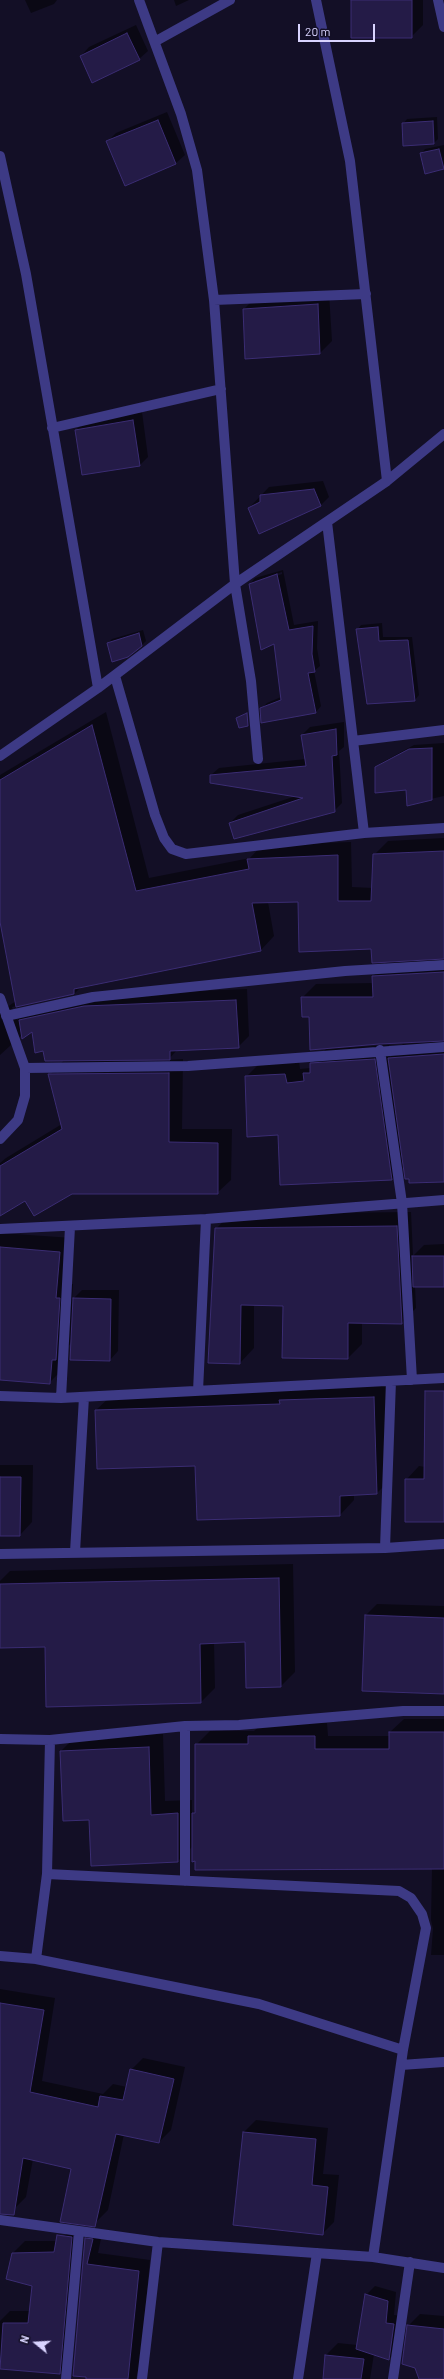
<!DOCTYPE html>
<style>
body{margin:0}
#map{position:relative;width:444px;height:2379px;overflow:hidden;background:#130f26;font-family:Barlow,sans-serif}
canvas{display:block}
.north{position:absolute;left:16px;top:2323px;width:40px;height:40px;-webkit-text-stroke:3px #130f26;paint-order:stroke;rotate:288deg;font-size:11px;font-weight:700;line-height:16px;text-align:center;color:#d9d4ff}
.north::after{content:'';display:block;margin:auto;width:14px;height:18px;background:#d9d4ff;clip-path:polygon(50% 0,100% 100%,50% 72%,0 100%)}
.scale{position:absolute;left:298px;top:24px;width:77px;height:18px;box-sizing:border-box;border:2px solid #d9d4ff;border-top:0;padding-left:5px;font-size:12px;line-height:14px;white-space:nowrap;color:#d9d4ff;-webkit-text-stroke:3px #130f26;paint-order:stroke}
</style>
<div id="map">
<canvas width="444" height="2379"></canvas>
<div class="north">N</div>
<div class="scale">20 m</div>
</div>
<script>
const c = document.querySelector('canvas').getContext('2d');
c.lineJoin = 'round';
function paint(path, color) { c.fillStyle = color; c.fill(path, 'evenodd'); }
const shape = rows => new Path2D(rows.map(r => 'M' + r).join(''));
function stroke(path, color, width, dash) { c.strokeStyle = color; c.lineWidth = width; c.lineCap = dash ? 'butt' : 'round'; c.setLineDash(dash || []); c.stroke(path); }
paint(shape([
 [25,0,57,0,54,4,31,13],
 [174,0,189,0,176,6],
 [352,0,423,0,423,25,411,37],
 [136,25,148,51,139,59,81,56,89,47],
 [167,112,185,155,176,163,126,185,108,141,116,133],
 [437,117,438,139,434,143,403,124,407,119],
 [444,145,444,168,421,154,425,149],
 [329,293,332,341,320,353,244,309,256,297],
 [142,412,148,457,140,465,76,430,85,421],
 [323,481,329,497,321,505,259,532,249,508,269,487],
 [283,570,294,625,318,621,317,648,320,666,314,671,321,706,316,712,261,709,267,703,281,697,275,643,250,584,255,578],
 [282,572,282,574,255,583,255,581],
 [382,623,383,637,412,637,419,695,415,700,360,659,357,630,361,625],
 [143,630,146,641,142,645,108,643,112,639],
 [106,712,149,878,250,858,262,845,351,842,352,887,373,888,374,855,388,841,444,838,444,1181,410,1178,404,1166,392,1179,279,1134,246,1077,260,1063,299,1061,300,1069,311,1068,311,1064,327,1048,302,998,316,984,374,983,373,976,388,961,372,948,299,901,268,902,274,936,261,950,81,987,74,994,12,1007,17,1020,27,1010,96,995,247,989,249,1036,238,1047,178,1049,168,1060,183,1059,182,1129,232,1129,231,1180,217,1193,72,1193,26,1199,0,1215,0,1163,6,1158,62,1124,50,1075,64,1060,43,1050,32,1030,22,1038,21,1036,0,1055,0,1012,16,1001,0,917,0,775],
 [433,1040,433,1042,403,1044,390,1057,389,1045,329,1049,329,1048],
 [344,722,344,747,339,751,342,803,334,811,230,823,238,815,296,796,211,775,219,768,306,759,302,735,310,727],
 [444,743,444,796,408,804,407,789,376,768,381,763,414,745],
 [411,1212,413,1256,424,1245,444,1244,444,1286,415,1286,416,1308,402,1323,362,1322,362,1344,348,1358,284,1305,254,1304,254,1348,240,1363,216,1229,230,1214],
 [0,1233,73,1238,70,1284,73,1284,72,1300,82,1290,119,1290,118,1351,110,1360,71,1343,65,1350,63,1369,49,1383,0,1379],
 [388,1383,391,1479,377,1493,354,1494,354,1500,340,1515,197,1519,196,1465,96,1410,111,1396],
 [444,1398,444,1521,406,1480,419,1466,425,1467],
 [0,1465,33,1465,32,1522,20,1535,0,1535],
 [293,1564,295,1672,281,1686,246,1641,214,1642,215,1688,201,1702,46,1646,0,1647,0,1581,10,1571],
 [377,1604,444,1606,444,1693,366,1615],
 [404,1719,444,1719,444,1955,431,1955,433,1929,431,1920,432,1868,196,1860,192,1847,178,1861,92,1865,90,1819,61,1751,75,1737,163,1734,165,1801,192,1800,192,1814,196,1809,196,1745,210,1731,254,1731,263,1723,327,1723,328,1736,390,1736,390,1732],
 [0,1989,55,1998,42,2081,103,2094,113,2084,127,2087,131,2070,143,2058,185,2067,171,2130,159,2142,124,2134,108,2210,96,2222,73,2168,33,2159,26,2197,14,2209,0,2207],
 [256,2120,328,2128,323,2174,339,2175,334,2222,322,2234,244,2132],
 [68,2232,83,2233,71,2362,60,2373,0,2368,0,2321,10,2311,30,2311,33,2285,13,2253,25,2241,60,2241],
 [97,2234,102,2234,98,2253,150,2260,141,2358,136,2379,87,2379,85,2245],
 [375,2286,396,2292,394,2315,403,2316,398,2350,389,2359,374,2354,370,2379,324,2379,326,2355,338,2343,357,2345,366,2295],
 [420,2314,444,2316,444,2379,420,2379,408,2326]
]), '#0007');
const building = shape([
 [351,0,412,0,412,38,351,38,351,0],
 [127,33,140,60,92,83,80,56,127,33],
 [158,120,176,164,125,186,106,141,158,120],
 [433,121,434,144,403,146,402,123,433,121],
 [439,149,444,169,425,174,420,153,439,149],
 [318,304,320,354,245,359,243,309,318,304],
 [133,420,140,466,82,475,75,430,133,420],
 [314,489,321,506,259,534,248,508,260,502,260,495,314,489],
 [277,574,289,630,313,626,312,654,315,672,308,673,316,713,261,723,260,708,281,700,274,644,261,650,249,584,277,574],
 [378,627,379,641,408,640,415,701,367,704,356,629,378,627],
 [139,633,142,646,128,657,112,662,107,643,139,633],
 [247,713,248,726,239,728,236,718,247,713],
 [92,725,136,891,249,869,247,859,338,855,338,901,371,901,373,854,444,851,444,959,372,963,371,949,299,952,298,902,252,903,261,951,74,989,74,994,16,1007,0,922,0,780,92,725],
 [336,729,337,755,332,756,335,812,234,839,229,823,303,798,210,783,210,775,306,766,301,735,336,729],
 [432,748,432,800,407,806,406,790,375,793,375,767,409,749,432,748],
 [444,972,444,1041,379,1044,310,1050,309,1017,302,1017,301,997,373,997,372,976,444,972],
 [236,1000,239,1048,170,1051,170,1060,45,1061,43,1051,35,1053,32,1032,22,1039,19,1020,84,1006,236,1000],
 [444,1054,444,1182,409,1183,409,1179,405,1179,388,1058,444,1054],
 [375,1059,392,1180,280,1185,278,1135,247,1137,245,1076,285,1074,287,1083,304,1081,303,1073,310,1073,310,1063,375,1059],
 [169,1073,169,1142,218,1143,218,1194,72,1194,34,1216,25,1201,0,1216,0,1166,62,1129,48,1074,169,1073],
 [397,1226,402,1324,348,1323,348,1359,282,1358,283,1306,241,1305,240,1364,208,1363,215,1228,397,1226],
 [0,1247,60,1252,56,1298,60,1298,56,1360,52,1360,50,1384,0,1380,0,1247],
 [412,1256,444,1256,444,1287,413,1287,412,1256],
 [73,1298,111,1299,110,1361,70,1360,73,1298],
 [425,1391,444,1391,444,1522,405,1522,405,1479,424,1479,425,1391],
 [374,1397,377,1494,340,1496,340,1516,197,1520,195,1466,97,1469,95,1410,280,1404,279,1400,374,1397],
 [0,1477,21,1477,20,1536,0,1536,0,1477],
 [279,1578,281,1687,246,1688,245,1642,200,1644,201,1703,46,1707,45,1647,0,1648,0,1584,279,1578],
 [365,1615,444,1618,444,1694,362,1691,365,1615],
 [389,1732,444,1732,444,1869,195,1870,195,1861,192,1862,192,1813,195,1813,195,1744,248,1744,248,1736,315,1736,315,1749,389,1749,389,1732],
 [149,1747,151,1815,178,1813,178,1862,91,1866,89,1820,63,1821,60,1751,149,1747],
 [0,2003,44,2010,30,2092,98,2107,100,2096,123,2100,130,2069,174,2079,159,2143,116,2134,95,2227,60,2222,71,2169,23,2158,14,2215,0,2214,0,2003],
 [243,2132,316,2139,312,2185,328,2187,323,2235,233,2225,243,2132],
 [57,2235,72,2237,60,2374,0,2369,3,2323,28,2323,32,2286,6,2279,12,2253,54,2252,57,2235],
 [85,2238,93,2239,87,2264,139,2271,128,2379,86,2379,86,2377,73,2376,85,2238],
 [365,2294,388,2301,386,2323,394,2324,389,2360,356,2349,365,2294],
 [407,2325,444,2329,444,2379,419,2379,415,2368,402,2364,407,2325],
 [325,2355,364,2359,361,2379,323,2379,325,2355]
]);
paint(building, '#241b47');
stroke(building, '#3b2d73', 1);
stroke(shape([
 [139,0,181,114,197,170,214,300,235,584,251,681,258,759],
 [316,0,350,161,387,481],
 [438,0,444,27],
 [156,41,230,0],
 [0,156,26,274,98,688],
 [214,300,366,294],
 [52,428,221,389],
 [327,522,364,833],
 [115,676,155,815,164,838,172,849,186,854,364,833,444,828],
 [353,741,444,730],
 [0,756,98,688,235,584,387,481,444,434],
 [0,998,25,1068,25,1096,18,1120,0,1139],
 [6,1016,93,997,345,971,444,965],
 [380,1050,402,1203,412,1380],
 [25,1068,188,1066,444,1047],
 [0,1229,206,1219,444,1200],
 [198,1391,206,1219],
 [0,1396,61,1398,444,1378],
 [61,1398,70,1227],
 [385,1548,391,1381],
 [75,1552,84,1397],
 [0,1554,385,1548,444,1544],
 [0,1739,50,1740,185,1726,239,1725,403,1711,444,1711],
 [50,1740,47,1874,399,1891,411,1898,422,1914,426,1928,403,2050],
 [185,1881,185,1726],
 [0,1956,36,1959,259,2004,403,2050,373,2257],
 [36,1959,47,1874],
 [401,2065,444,2062],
 [0,2220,158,2242,373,2257,444,2268],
 [66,2379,79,2231],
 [142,2379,158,2242],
 [298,2379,317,2253],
 [393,2379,410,2262]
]), '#3d3a85', 10);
</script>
